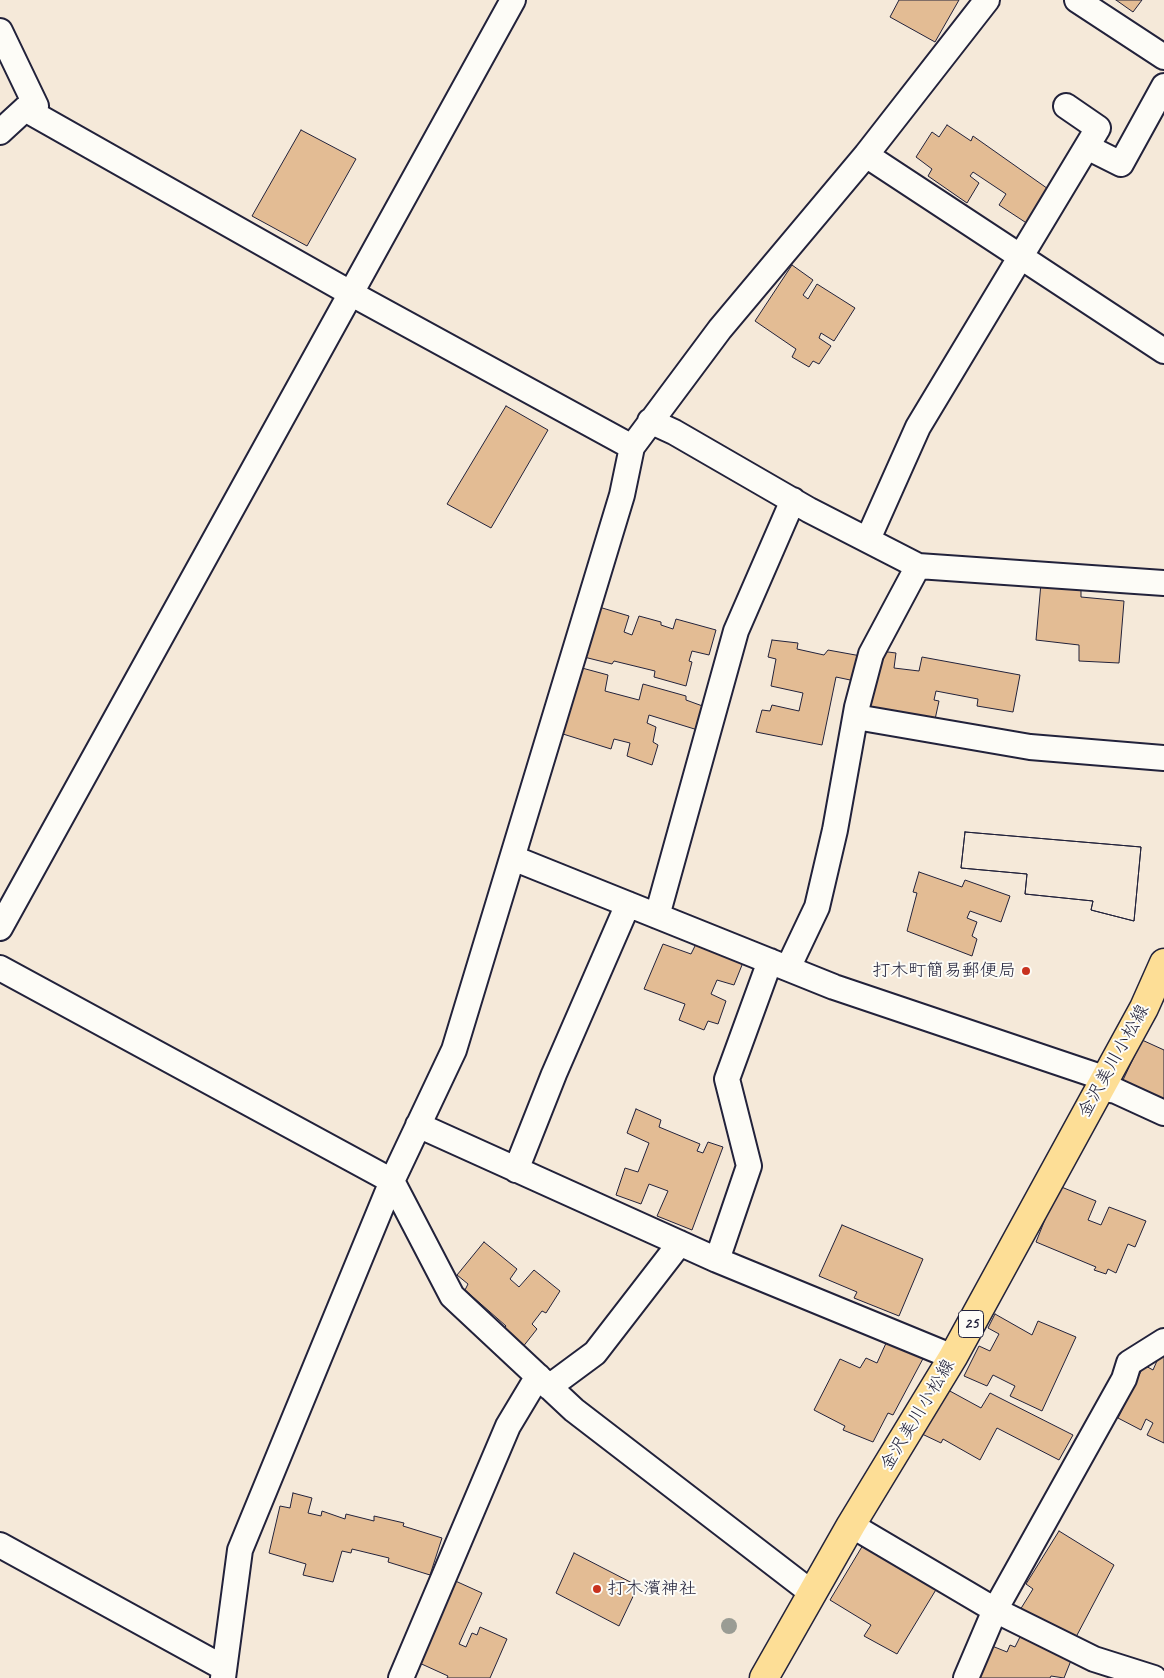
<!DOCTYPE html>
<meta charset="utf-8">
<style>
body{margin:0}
canvas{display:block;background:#f5e9d9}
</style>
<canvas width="1164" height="1678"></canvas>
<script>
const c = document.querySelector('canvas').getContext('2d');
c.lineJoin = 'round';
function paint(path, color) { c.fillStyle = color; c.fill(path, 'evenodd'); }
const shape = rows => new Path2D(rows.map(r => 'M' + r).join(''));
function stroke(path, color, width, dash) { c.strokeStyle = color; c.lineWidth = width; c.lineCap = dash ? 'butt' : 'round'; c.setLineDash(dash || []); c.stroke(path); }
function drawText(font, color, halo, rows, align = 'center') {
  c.font = font + ' Caveat,"Klee One",sans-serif'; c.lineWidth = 4; c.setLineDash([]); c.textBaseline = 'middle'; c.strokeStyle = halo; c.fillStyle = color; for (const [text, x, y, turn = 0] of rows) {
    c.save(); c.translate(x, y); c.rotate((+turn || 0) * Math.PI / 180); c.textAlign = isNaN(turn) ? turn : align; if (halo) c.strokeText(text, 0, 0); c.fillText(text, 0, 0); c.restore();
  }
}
const building = shape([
 [899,0,959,0,935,42,890,17,899,0],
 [1116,0,1142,0,1133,12,1116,0],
 [947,125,971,141,973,136,1051,191,1028,224,999,205,1006,194,973,172,970,176,979,183,967,203,928,176,932,169,916,157,932,132,939,137,947,125],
 [301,130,356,159,307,246,252,216,301,130],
 [792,265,813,280,803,295,808,299,817,284,855,308,834,341,821,333,819,338,831,346,819,364,813,361,809,367,792,357,796,349,755,321,792,265],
 [506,406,548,430,491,528,447,504,506,406],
 [1041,583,1081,587,1081,597,1124,601,1119,663,1079,661,1079,645,1036,640,1041,583],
 [599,607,629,616,624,632,632,635,639,616,661,622,661,625,673,629,676,619,716,630,709,655,692,651,689,661,692,662,686,686,654,677,655,671,614,661,612,664,584,657,599,607],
 [772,640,798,643,797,649,824,655,828,650,861,656,855,681,836,677,822,745,756,732,762,710,770,711,772,705,799,711,803,693,771,686,776,659,768,657,772,640],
 [880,651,896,653,894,668,919,671,922,657,1020,675,1013,712,977,706,978,699,936,691,934,700,939,701,934,724,869,712,880,651],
 [582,668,608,675,605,691,639,700,643,684,686,696,686,700,708,708,701,731,649,715,647,723,656,727,653,742,658,745,652,765,627,756,630,743,614,739,611,749,563,734,582,668],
 [965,832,1141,847,1134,921,1091,910,1093,901,1025,894,1027,874,961,868,965,832],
 [965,832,1141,847,1134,921,1091,910,1093,901,1025,894,1027,874,961,868,965,832],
 [919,872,962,887,965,880,1010,896,1001,922,970,911,967,918,977,922,972,936,977,939,972,956,907,931,917,893,913,892,919,872],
 [697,942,744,960,734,985,717,980,711,994,726,1001,718,1024,708,1021,704,1030,679,1020,685,1004,644,989,663,944,691,954,697,942],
 [1142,1040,1164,1050,1164,1102,1142,1092,1143,1090,1123,1080,1142,1040],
 [636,1109,661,1120,659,1127,700,1144,697,1151,703,1153,708,1142,723,1147,692,1230,657,1216,668,1191,649,1184,641,1204,616,1195,625,1168,638,1172,649,1143,627,1133,636,1109],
 [1049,1182,1096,1201,1088,1220,1101,1225,1109,1207,1146,1221,1135,1247,1128,1244,1116,1273,1108,1269,1106,1274,1094,1270,1096,1267,1036,1242,1050,1207,1049,1182],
 [842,1225,923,1259,899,1316,854,1298,857,1292,819,1276,842,1225],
 [484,1242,517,1269,510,1279,519,1287,534,1270,560,1291,546,1313,542,1311,532,1324,537,1329,522,1348,502,1331,506,1326,465,1290,468,1284,457,1275,484,1242],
 [995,1314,1032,1335,1038,1321,1076,1337,1042,1411,1010,1396,1015,1386,993,1375,987,1386,964,1376,979,1346,990,1351,999,1334,988,1328,995,1314],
 [887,1341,926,1353,893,1415,888,1413,873,1442,843,1430,845,1426,814,1410,840,1359,860,1368,866,1358,877,1363,887,1341],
 [1160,1354,1164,1356,1164,1443,1147,1435,1153,1423,1146,1419,1141,1430,1118,1418,1144,1365,1153,1370,1160,1354],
 [948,1390,981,1408,990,1393,1073,1435,1059,1460,997,1428,980,1460,943,1439,941,1443,922,1434,948,1390],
 [293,1493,312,1498,308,1513,321,1516,322,1511,345,1519,346,1514,374,1521,374,1516,404,1523,403,1526,442,1538,430,1575,388,1562,389,1558,352,1549,351,1553,342,1551,333,1582,303,1575,306,1564,269,1553,280,1506,290,1508,293,1493],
 [1059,1531,1114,1565,1076,1637,1020,1610,1033,1589,1026,1584,1059,1531],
 [863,1545,937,1588,897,1654,864,1636,871,1625,830,1600,863,1545],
 [574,1553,638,1586,619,1626,556,1593,574,1553],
 [451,1579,482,1593,459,1644,466,1647,472,1633,477,1635,480,1627,507,1639,490,1678,447,1678,448,1676,415,1661,451,1579],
 [1020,1637,1072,1658,1064,1678,1051,1676,1050,1678,979,1678,992,1646,1007,1652,1010,1645,1015,1647,1020,1637]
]);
paint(building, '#e3bc94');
stroke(building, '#22223b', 1);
const street = shape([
 [1077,0,1164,57],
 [0,31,36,106,25,109,0,132],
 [25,109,352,294,632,447],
 [1087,147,1121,164,1164,86],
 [866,155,1164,351],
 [650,421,674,432,809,510,918,566,1164,583],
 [868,539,918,427,1098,128,1066,106],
 [856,717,1030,747,1164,758],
 [513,858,834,987,1104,1078],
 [657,916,736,631,793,500],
 [0,928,513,0],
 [0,968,392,1181,452,1296,574,1410,812,1593],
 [788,968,817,907,835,830,857,707,871,654,918,566],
 [1099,1088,1116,1091,1164,1113],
 [418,1125,717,1260,953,1357],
 [516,1170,554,1074,628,904],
 [717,1260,749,1166,727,1079,770,961],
 [549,1387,595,1353,680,1243],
 [851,1525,995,1610,1094,1659,1154,1678],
 [0,1545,224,1668],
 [223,1678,240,1550,392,1181,454,1050,622,495,632,447,720,329,866,155,987,0],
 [401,1678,508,1426,538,1376],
 [966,1678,995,1610,1124,1379,1129,1363,1164,1341]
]);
const primary = shape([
 [764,1678,851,1525,953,1357,1144,1008,1164,963]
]);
stroke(street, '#22223b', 28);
stroke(primary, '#22223b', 31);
stroke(street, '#fdfcf7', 24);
stroke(primary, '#fdde96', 28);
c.fillStyle = '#9a9c94';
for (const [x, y] of [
 [729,1626]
]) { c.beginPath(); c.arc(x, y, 8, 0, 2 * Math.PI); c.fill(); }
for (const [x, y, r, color] of [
 [1026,971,5,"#c8321e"],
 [597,1589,5,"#c8321e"]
]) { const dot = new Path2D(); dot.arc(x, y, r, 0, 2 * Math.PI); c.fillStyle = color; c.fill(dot); stroke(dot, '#fdfcf7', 2); }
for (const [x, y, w] of [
 [971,1324,25]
]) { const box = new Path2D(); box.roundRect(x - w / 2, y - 13.5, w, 27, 4); c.fillStyle = '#fdfcf7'; c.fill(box); stroke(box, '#22223b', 1); }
drawText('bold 16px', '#22223b', null, [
 ["25",971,1324]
]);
drawText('18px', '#22223b', '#fdfcf7', [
 ["打木町簡易郵便局",1016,971],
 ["打木濱神社",607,1589,"left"]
], 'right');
drawText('18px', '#22223b', '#fdfcf7', [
 ["金沢美川小松線",1114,1061,-61],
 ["金沢美川小松線",918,1415,-59]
]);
</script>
